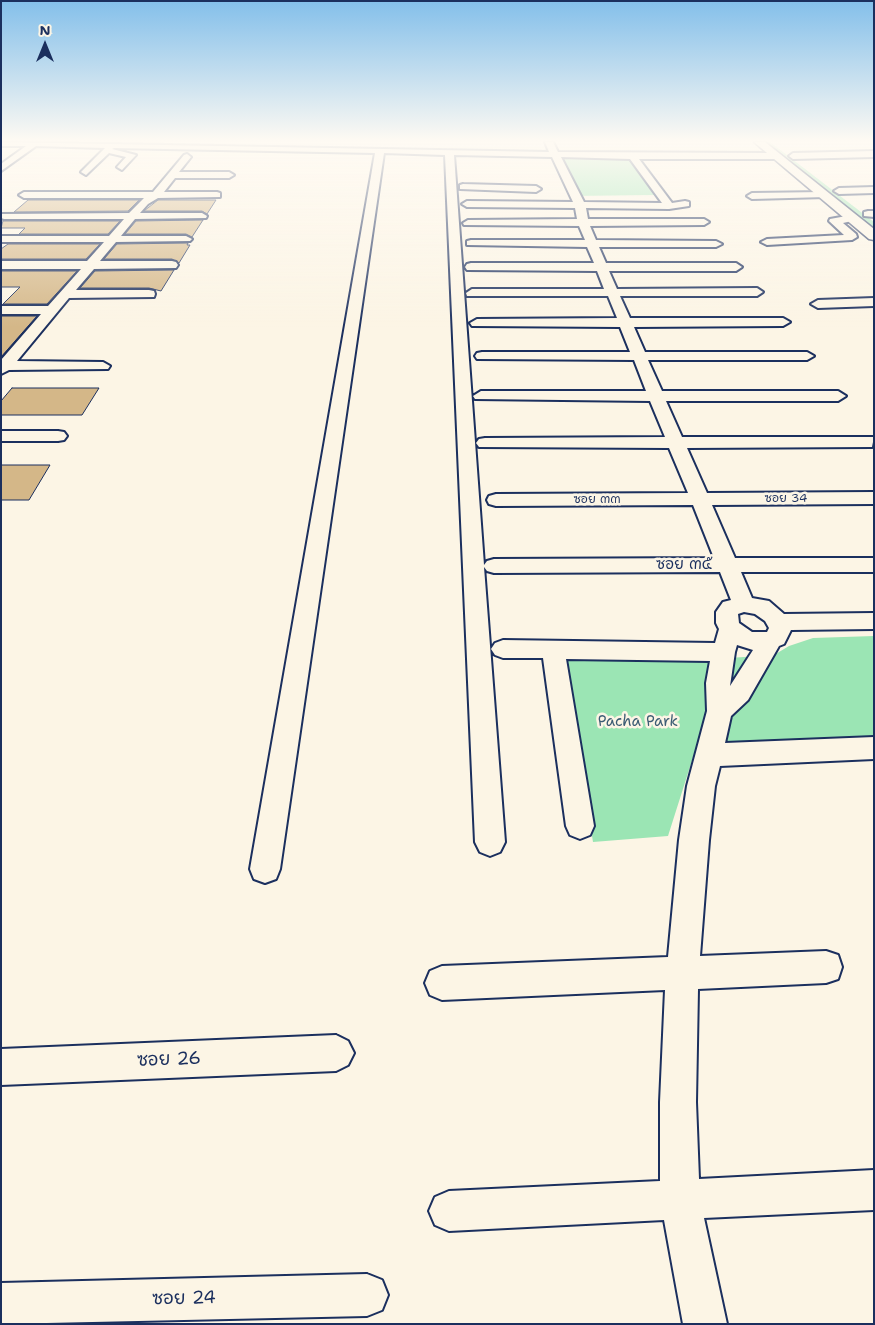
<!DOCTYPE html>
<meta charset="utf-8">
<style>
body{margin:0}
#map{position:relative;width:875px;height:1325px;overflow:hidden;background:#fcf5e5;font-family:"Shantell Sans",sans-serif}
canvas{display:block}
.frame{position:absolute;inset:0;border:2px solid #1b2f5e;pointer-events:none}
.north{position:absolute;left:20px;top:20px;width:50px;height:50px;-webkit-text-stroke:4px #fcf5e5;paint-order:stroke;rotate:0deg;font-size:14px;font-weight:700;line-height:20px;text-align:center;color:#1b2f5e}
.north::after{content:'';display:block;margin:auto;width:18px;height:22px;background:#1b2f5e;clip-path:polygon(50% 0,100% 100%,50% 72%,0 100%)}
</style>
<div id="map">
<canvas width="875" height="1325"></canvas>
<div class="frame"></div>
<div class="north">N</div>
</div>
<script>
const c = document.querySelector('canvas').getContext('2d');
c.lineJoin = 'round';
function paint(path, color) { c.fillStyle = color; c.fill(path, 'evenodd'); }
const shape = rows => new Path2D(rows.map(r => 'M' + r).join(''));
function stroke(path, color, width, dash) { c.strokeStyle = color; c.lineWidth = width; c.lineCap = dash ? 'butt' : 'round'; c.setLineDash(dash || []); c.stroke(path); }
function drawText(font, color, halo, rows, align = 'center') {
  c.font = font + ' "Shantell Sans","Playpen Sans Thai",sans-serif'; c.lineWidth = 5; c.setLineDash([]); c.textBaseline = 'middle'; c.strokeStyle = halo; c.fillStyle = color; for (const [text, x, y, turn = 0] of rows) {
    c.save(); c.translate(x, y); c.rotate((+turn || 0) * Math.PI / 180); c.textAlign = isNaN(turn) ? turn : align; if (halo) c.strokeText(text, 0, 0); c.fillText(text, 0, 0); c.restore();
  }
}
paint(shape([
 [762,142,770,142,874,222,874,232],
 [555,155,630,156,658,195,571,196],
 [874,636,874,739,695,751,668,836,593,842,563,658,699,660,774,655,789,646,813,638]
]), '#9be5b4');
const building = shape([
 [28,200,139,200,128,211,14,212,28,200],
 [158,200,216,200,207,214,202,211,144,211,158,200],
 [203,220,192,237,186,234,125,234,136,221,203,220],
 [3,221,120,221,108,234,19,234,25,228,1,228,3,221],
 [188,243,187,245,190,245,179,263,172,259,104,259,117,244,188,243],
 [8,244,100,244,86,259,1,259,1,249,8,244],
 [174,270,161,291,149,288,80,288,95,271,174,270],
 [1,271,77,271,47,304,3,304,20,287,1,287,1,271],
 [1,316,37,316,1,357,1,316],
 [12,388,99,388,82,415,1,415,1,401,12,388],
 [1,465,50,465,29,500,1,500,1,465]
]);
paint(building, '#d4b788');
stroke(building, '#1b2f5e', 1);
const minor = shape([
 [1,142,549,152,545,142,553,142,558,152,775,153,779,156,775,159,639,159,672,203,685,201,689,202,689,206,669,209,586,208,588,219,704,219,709,222,704,225,590,226,596,240,716,241,722,244,716,247,599,247,606,263,736,263,742,267,736,271,609,271,617,289,757,288,763,292,757,296,620,296,630,318,783,318,790,322,783,326,634,327,645,352,807,352,814,356,807,360,648,360,662,391,838,391,846,396,838,401,666,401,682,437,874,437,872,447,687,448,707,493,874,492,874,504,712,505,735,558,874,558,874,572,741,572,752,598,769,601,784,614,874,613,874,629,791,630,784,644,779,646,748,700,731,716,725,743,874,737,874,759,720,766,715,786,709,840,700,956,826,951,838,955,842,967,838,979,826,983,698,989,696,1102,699,1179,874,1170,874,1210,704,1218,727,1324,683,1324,664,1220,449,1231,435,1225,429,1211,435,1197,449,1191,660,1181,660,1102,665,990,442,1000,430,995,425,983,430,971,442,966,668,957,679,840,687,786,707,711,706,683,710,661,566,659,594,826,590,835,580,839,570,835,566,826,543,658,503,658,495,655,491,649,495,643,503,640,715,643,719,629,716,623,716,612,723,602,731,600,720,572,494,573,487,571,484,567,505,842,500,852,490,856,480,852,475,842,445,155,384,153,280,869,276,879,265,883,254,879,250,869,375,153,114,148,112,149,136,155,122,170,117,167,126,157,109,153,86,175,81,172,105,148,36,146,1,171,1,164,26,146,1,146,1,142],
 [454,155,552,157,573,202,467,201,462,204,467,207,575,208,577,219,468,220,463,223,464,225,579,226,585,240,471,240,467,241,467,245,587,247,594,263,471,263,467,264,465,267,467,270,597,271,604,289,472,289,466,293,467,296,608,296,617,318,477,319,470,323,472,326,620,327,630,352,482,352,477,353,475,356,477,359,634,360,646,391,481,391,473,396,475,399,650,401,665,437,485,438,479,439,476,443,479,447,669,448,688,493,496,494,489,496,487,500,489,504,496,506,693,505,714,558,494,559,487,561,484,565,454,155],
 [561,157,630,159,662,203,584,202,561,157],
 [744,612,755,614,765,621,769,628,767,632,752,632,739,623,738,614,744,612],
 [737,645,753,650,730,686,735,652,737,645],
 [874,151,874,157,793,159,789,156,793,153,874,151],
 [187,154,191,157,179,172,229,172,234,175,229,178,175,178,164,192,217,192,220,193,220,197,158,198,148,204,140,213,202,213,207,216,206,218,135,219,121,236,186,236,192,239,190,241,116,242,100,261,172,261,176,262,178,265,176,268,94,269,76,290,149,290,154,291,155,294,154,297,69,298,17,361,103,362,110,366,108,369,9,370,1,374,1,360,41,314,1,314,1,306,48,306,81,269,1,269,1,261,87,261,104,242,1,242,1,236,109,236,124,219,4,219,1,218,1,214,129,213,144,198,24,198,19,195,24,192,153,192,184,155,187,154],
 [463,184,536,186,541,189,536,192,460,189,460,185,463,184],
 [874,187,874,193,839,194,834,191,839,188,874,187],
 [823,192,826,193,826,197,752,199,747,196,752,193,823,192],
 [868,211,874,211,874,217,864,216,864,212,868,211],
 [852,215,856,216,856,220,843,223,856,234,857,237,852,240,767,245,761,242,767,239,844,235,829,221,830,219,852,215],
 [874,298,874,306,818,308,811,304,818,300,874,298],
 [1,431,58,431,64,432,67,436,64,440,58,441,1,441,1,431],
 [336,1035,348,1041,354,1053,348,1065,336,1071,1,1085,1,1049,336,1035],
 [367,1274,382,1280,388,1295,382,1310,367,1316,1,1324,1,1283,367,1274]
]);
const major = shape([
 [754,142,765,142,874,229,874,240,869,239,754,142]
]);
stroke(minor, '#1b2f5e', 4);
stroke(major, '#1b2f5e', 3);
paint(minor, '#fcf5e5');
paint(major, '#fcf5e5');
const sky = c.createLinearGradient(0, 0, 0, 327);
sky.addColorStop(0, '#83bfea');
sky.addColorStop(0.43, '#fefaf3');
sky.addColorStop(1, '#fefaf300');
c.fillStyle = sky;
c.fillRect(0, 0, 875, 327);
drawText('12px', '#1b2f5e', '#fcf5e5', [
 ["ซอย 34",786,499],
 ["ซอย ๓๓",597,500]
]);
drawText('15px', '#1b2f5e', '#fcf5e5', [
 ["ซอย ๓๕",684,565]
]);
drawText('15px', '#3b5c74', '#fcf5e5', [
 ["Pacha Park",638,722]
]);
drawText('18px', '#1b2f5e', '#fcf5e5', [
 ["ซอย 26",169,1060,-2],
 ["ซอย 24",184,1299,-1]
]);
</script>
